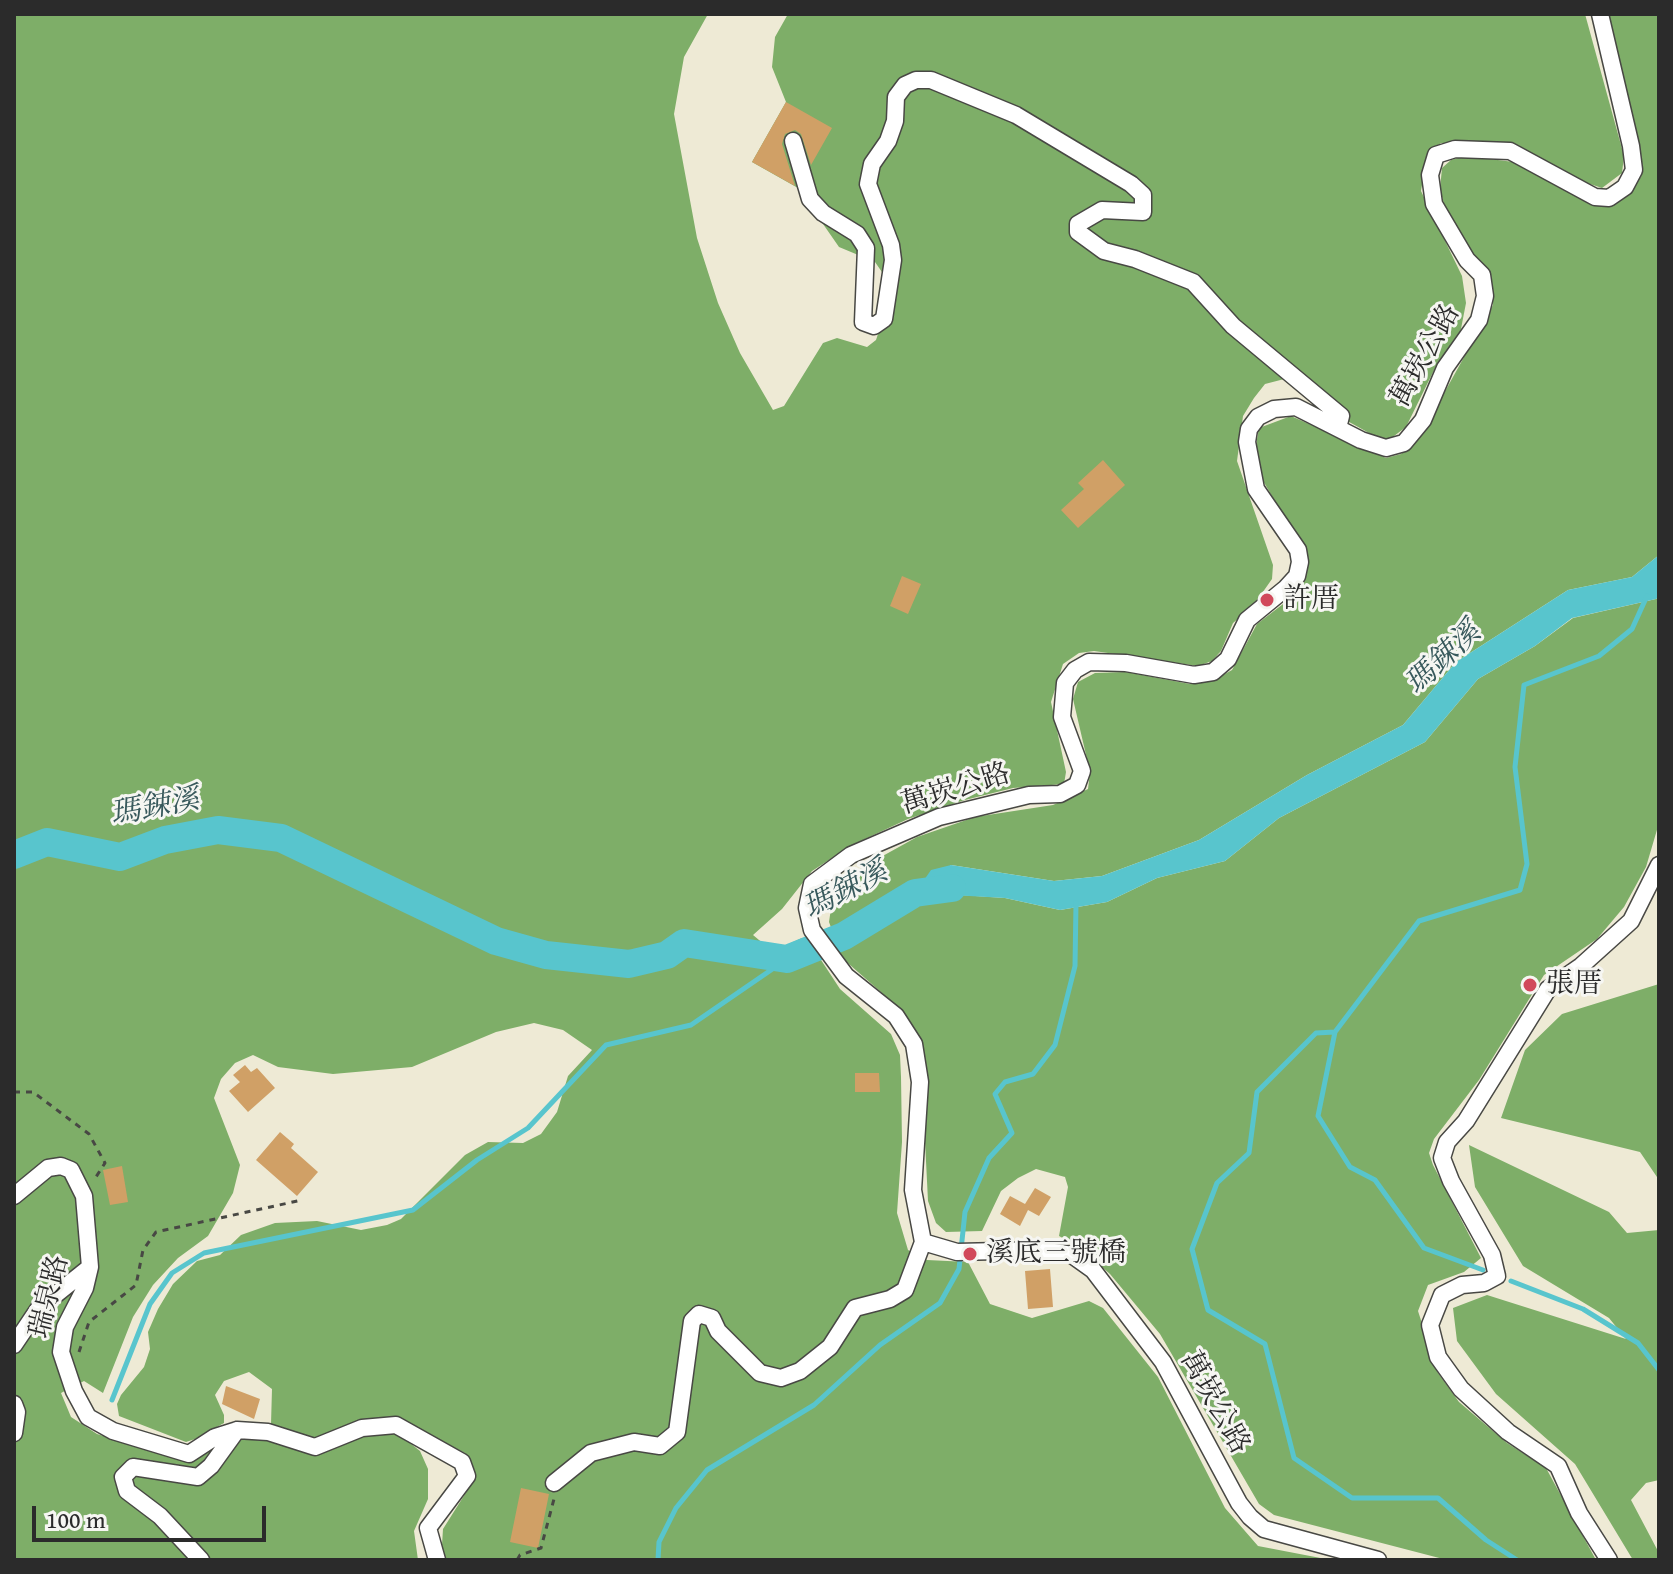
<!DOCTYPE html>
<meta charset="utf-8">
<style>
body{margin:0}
#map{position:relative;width:1673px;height:1574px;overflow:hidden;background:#eeead5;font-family:"Gentium Book Plus",serif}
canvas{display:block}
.frame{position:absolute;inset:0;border:16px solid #2b2b2b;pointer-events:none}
.scale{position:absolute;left:32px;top:1506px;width:234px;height:36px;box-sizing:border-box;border:4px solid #2b2b2b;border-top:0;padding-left:10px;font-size:24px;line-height:28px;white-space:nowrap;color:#2b2b2b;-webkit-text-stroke:6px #f6f6f2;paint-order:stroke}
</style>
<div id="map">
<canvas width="1673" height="1574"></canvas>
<div class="frame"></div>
<div class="scale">100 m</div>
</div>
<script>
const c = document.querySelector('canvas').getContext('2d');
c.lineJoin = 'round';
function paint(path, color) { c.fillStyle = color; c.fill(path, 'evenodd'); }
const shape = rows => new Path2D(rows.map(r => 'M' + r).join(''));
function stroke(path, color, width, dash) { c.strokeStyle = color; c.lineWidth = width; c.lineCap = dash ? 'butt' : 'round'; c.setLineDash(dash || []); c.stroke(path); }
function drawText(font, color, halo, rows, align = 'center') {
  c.font = font + ' "Gentium Book Plus","Noto Serif TC",serif'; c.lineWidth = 6; c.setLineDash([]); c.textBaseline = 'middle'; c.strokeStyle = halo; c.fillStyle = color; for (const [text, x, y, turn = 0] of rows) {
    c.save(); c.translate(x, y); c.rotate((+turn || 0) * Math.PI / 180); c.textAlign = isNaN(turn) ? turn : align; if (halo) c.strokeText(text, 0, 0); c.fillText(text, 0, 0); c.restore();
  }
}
paint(shape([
 [14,14,708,14,684,57,674,114,697,238,718,303,740,353,773,410,784,406,823,343,837,338,867,347,876,340,885,313,884,275,875,262,839,247,798,188,752,162,786,102,772,67,775,37,788,14,1585,14,1624,156,1622,173,1602,188,1584,182,1514,144,1441,143,1427,155,1421,191,1462,276,1466,303,1460,334,1438,362,1406,427,1390,439,1378,438,1324,408,1292,377,1265,384,1254,398,1243,416,1237,461,1273,565,1272,579,1253,606,1233,623,1221,651,1212,661,1198,666,1094,651,1079,653,1063,664,1051,702,1066,772,1064,784,1013,788,965,800,908,819,852,845,812,871,782,909,753,935,765,945,782,947,802,938,808,940,840,989,891,1034,900,1055,901,1077,902,1142,897,1213,908,1250,927,1260,968,1262,990,1304,1032,1318,1089,1301,1103,1308,1158,1377,1225,1508,1258,1546,1331,1560,446,1560,442,1545,443,1529,472,1483,474,1473,471,1462,465,1453,397,1418,363,1421,314,1442,274,1428,271,1424,272,1389,249,1372,224,1381,215,1395,224,1415,224,1423,195,1439,186,1442,119,1416,117,1404,121,1395,144,1367,150,1349,148,1332,158,1309,173,1284,197,1261,220,1255,241,1235,275,1223,317,1221,361,1230,387,1225,401,1219,465,1155,488,1142,523,1143,541,1134,557,1112,568,1076,592,1050,563,1030,534,1023,496,1032,412,1067,333,1074,278,1067,253,1055,235,1063,221,1079,214,1098,240,1165,233,1193,208,1236,178,1258,153,1285,133,1317,103,1393,84,1381,61,1393,71,1417,97,1434,140,1447,214,1445,245,1439,267,1441,308,1453,352,1438,392,1433,405,1439,420,1451,428,1469,428,1499,414,1531,418,1560,14,1560],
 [1609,14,1659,14,1659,555,1632,577,1568,590,1456,662,1403,725,1307,775,1199,840,1102,876,1054,881,951,865,916,892,1005,898,1060,910,1107,902,1157,878,1225,861,1279,818,1425,742,1478,679,1535,646,1573,618,1656,599,1659,596,1659,823,1646,867,1624,907,1597,939,1544,975,1479,1080,1434,1139,1429,1153,1433,1165,1481,1258,1464,1272,1428,1285,1418,1311,1438,1373,1459,1402,1507,1443,1546,1468,1596,1560,1447,1560,1274,1515,1259,1504,1160,1334,1110,1274,1078,1246,1059,1236,1068,1187,1065,1177,1036,1169,1018,1178,1001,1191,982,1231,946,1232,936,1223,928,1201,920,1041,898,1007,842,958,829,922,833,895,861,868,917,837,975,817,1053,805,1088,789,1090,772,1073,699,1078,682,1095,673,1126,672,1190,684,1214,680,1232,670,1257,624,1287,601,1303,583,1309,559,1259,474,1256,445,1259,428,1291,416,1386,458,1401,454,1413,444,1433,413,1493,305,1491,276,1476,260,1445,208,1440,189,1442,168,1451,160,1465,156,1514,162,1582,199,1624,196,1641,177,1643,168],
 [1659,984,1659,1180,1640,1152,1501,1118,1525,1050,1562,1014],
 [1469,1145,1609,1212,1627,1233,1659,1230,1659,1480,1646,1483,1631,1500,1659,1553,1659,1560,1633,1560,1575,1464,1496,1394,1457,1341,1453,1308,1487,1295,1626,1339,1609,1318,1523,1266,1475,1187]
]), '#7eae68');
paint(shape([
 [1659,555,1659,596,1656,599,1572,618,1535,646,1478,679,1425,742,1279,818,1225,861,1157,878,1107,902,1060,910,1005,898,915,893,931,870,951,865,1054,881,1102,876,1199,840,1307,775,1403,725,1456,662,1568,590,1632,577]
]), '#58c5cd');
stroke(shape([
 [1335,1032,1318,1116,1350,1167,1375,1180,1424,1248,1483,1270],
 [1511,1281,1583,1309,1638,1343,1659,1370],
 [112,1400,150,1304,172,1273,204,1253,413,1210,477,1160,528,1128,606,1045,691,1025,787,959],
 [658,1560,659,1542,676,1508,707,1470,814,1405,880,1345,940,1303,959,1269,965,1212,989,1158,1012,1133,995,1094,1005,1082,1033,1074,1055,1045,1075,966,1076,903],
 [1517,1560,1486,1540,1438,1498,1352,1498,1294,1458,1265,1344,1208,1310,1192,1249,1217,1183,1249,1153,1257,1092,1316,1033,1335,1032,1419,921,1520,890,1527,864,1515,767,1524,685,1599,656,1632,629,1647,596]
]), '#58c5cd', 5);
stroke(shape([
 [14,855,47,842,120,857,165,840,218,830,281,838,496,941,546,955,629,964,667,955,684,943,787,959,844,936,915,893,952,888]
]), '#58c5cd', 28);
paint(shape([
 [786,102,832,128,811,165,801,134,795,130,785,134,782,144,795,186,752,162],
 [1103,460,1125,485,1078,528,1061,510,1084,489,1078,483],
 [902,576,921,584,908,614,890,606],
 [245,1065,251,1072,257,1068,275,1088,248,1112,229,1091,240,1082,233,1075],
 [855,1073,879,1073,880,1092,855,1092],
 [280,1132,294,1144,291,1148,318,1172,297,1196,256,1160],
 [122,1166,128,1202,110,1205,103,1170],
 [1035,1188,1051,1197,1039,1216,1028,1210,1020,1226,1000,1214,1010,1196,1025,1204],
 [1050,1269,1053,1307,1028,1309,1025,1271],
 [226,1386,260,1399,254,1419,222,1404],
 [521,1488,549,1494,538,1548,510,1542]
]), '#d0a066');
const minor = shape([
 [793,141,810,199,823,213,857,234,866,248,863,322,874,326,884,319,893,260,891,245,868,184,872,164,888,141,895,121,896,97,905,85,916,80,931,80,1016,115,1131,184,1143,195,1143,212,1102,210,1078,224,1078,232,1104,251,1135,259,1193,282,1233,326,1341,416,1338,428],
 [14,1196,48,1168,61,1166,71,1170,84,1196,90,1267,85,1288,65,1327,61,1352,74,1391,88,1417,113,1431,189,1454,215,1437,237,1430,268,1432,315,1447,362,1428,396,1425,462,1462,467,1476,428,1528,437,1560],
 [14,1345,39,1308,90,1267],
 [14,1404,17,1412,14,1433],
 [554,1483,591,1453,634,1442,660,1446,677,1432,692,1321,699,1314,712,1318,718,1331,760,1373,781,1378,800,1371,830,1347,855,1308,890,1299,905,1290,923,1242],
 [201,1560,160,1516,127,1491,123,1477,133,1467,198,1477,211,1466,237,1430],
 [1378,1560,1264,1529,1250,1517,1239,1503,1163,1362,1093,1270,1072,1255,1041,1250,957,1252,923,1242,913,1190,920,1082,914,1044,896,1016,846,976,812,930,807,908,812,884,851,855,939,817,1029,795,1060,794,1077,785,1082,771,1062,717,1065,683,1075,670,1089,662,1126,663,1194,675,1213,672,1228,659,1247,620,1286,588,1297,576,1300,562,1298,550,1256,489,1247,442,1249,429,1258,417,1274,409,1296,407,1361,440,1386,448,1404,443,1423,420,1445,368,1479,320,1485,296,1482,275,1467,260,1434,204,1430,175,1436,155,1455,149,1510,151,1595,197,1609,198,1625,187,1634,170,1631,146,1600,14],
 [1609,1560,1579,1513,1558,1466,1508,1432,1461,1389,1438,1357,1430,1325,1442,1295,1462,1285,1484,1283,1497,1276,1492,1255,1451,1181,1442,1158,1447,1142,1466,1121,1548,989,1581,966,1631,921,1659,865]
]);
stroke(minor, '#484844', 19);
stroke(shape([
 [14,1092,33,1092,89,1134,105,1163,94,1180],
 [79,1352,89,1322,136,1285,143,1250,156,1232,302,1200],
 [517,1560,520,1555,541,1548,554,1499]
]), '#484844', 3, [6, 6]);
stroke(minor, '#fff', 16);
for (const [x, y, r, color] of [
 [1267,600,8,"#d1495b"],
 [1530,985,8,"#d1495b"],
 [970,1254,8,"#d1495b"]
]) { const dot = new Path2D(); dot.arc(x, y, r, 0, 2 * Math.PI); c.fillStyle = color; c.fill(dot); stroke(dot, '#f6f6f2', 3); }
drawText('28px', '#2b2b2b', '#f6f6f2', [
 ["萬崁公路",1426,356,-61],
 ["萬崁公路",956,790,-17],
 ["瑞泉路",50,1297,-76],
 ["萬崁公路",1214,1403,61]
]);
drawText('28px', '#2b2b2b', '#f6f6f2', [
 ["許厝",1283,600],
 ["張厝",1546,985],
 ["溪底三號橋",986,1254]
], 'left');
drawText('italic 30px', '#38595c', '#f6f6f2', [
 ["瑪鋉溪",1444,659,-43],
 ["瑪鋉溪",155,808,-11],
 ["瑪鋉溪",846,891,-28]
]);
</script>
